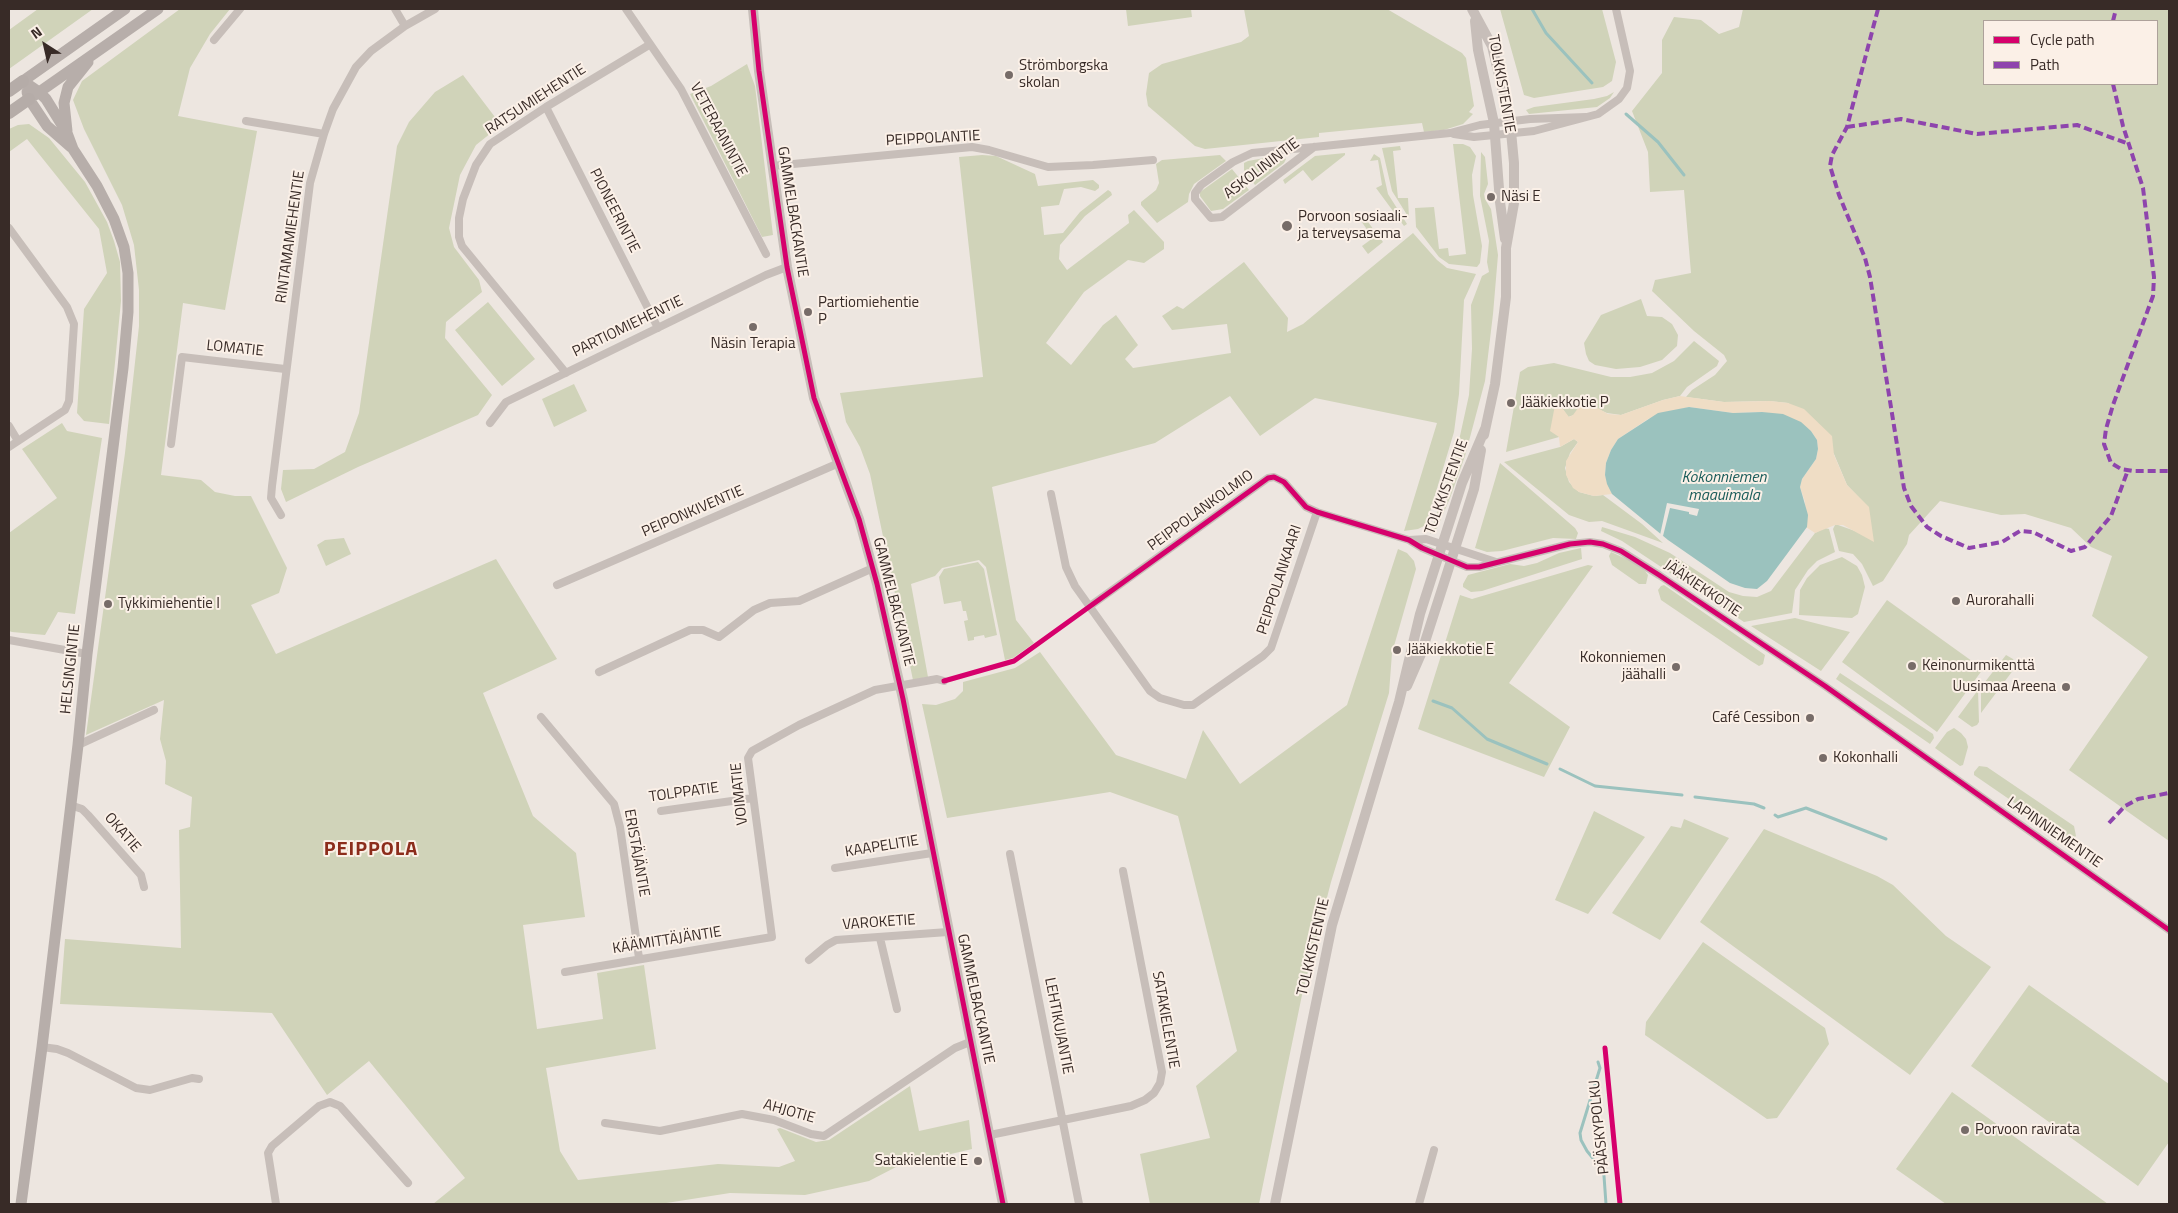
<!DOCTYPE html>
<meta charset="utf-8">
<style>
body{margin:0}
#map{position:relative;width:2178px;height:1213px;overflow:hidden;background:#ede6e0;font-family:"Titillium Web",sans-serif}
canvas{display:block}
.frame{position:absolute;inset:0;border:10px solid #382b27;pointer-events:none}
.legend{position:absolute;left:1983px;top:20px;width:175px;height:65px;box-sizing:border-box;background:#fbf0e7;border:1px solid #ada19a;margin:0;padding:6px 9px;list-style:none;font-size:15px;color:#382b27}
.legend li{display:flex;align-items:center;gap:10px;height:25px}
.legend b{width:25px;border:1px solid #ada19a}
.north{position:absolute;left:20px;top:20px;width:50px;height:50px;-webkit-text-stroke:4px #fbf0e7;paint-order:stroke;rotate:325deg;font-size:14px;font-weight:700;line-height:20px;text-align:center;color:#382b27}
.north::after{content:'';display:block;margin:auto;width:18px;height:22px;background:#382b27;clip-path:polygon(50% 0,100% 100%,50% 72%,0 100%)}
</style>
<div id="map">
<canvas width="2178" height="1213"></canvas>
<div class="frame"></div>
<ul class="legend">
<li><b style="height:6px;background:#d6006c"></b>Cycle path</li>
<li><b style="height:6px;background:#8e44ad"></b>Path</li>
</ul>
<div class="north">N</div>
</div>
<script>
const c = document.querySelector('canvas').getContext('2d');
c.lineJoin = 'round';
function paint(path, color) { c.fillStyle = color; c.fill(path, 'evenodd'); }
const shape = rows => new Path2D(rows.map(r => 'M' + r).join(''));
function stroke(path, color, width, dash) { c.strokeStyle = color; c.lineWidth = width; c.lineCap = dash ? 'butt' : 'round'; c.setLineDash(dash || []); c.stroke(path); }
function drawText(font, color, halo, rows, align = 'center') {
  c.font = font + ' "Titillium Web",sans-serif'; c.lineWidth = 4; c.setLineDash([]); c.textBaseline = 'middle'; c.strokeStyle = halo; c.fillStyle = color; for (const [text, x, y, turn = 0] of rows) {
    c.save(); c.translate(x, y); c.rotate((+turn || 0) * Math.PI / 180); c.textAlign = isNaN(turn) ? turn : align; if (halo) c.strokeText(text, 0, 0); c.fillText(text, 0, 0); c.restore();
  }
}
paint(shape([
 [38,9,93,9,9,69,9,30],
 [180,9,230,9,210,34,190,68,178,116,257,131,225,310,183,303,161,475,201,480,215,492,235,496,251,496,287,568,279,593,251,605,276,654,496,559,557,659,483,693,533,816,576,853,585,917,523,925,537,1029,603,1019,597,973,644,965,656,1049,546,1068,560,1151,578,1180,718,1164,779,1167,795,1161,777,1129,780,1128,816,1142,829,1140,910,1086,919,1131,969,1120,972,1149,896,1167,869,1181,805,1195,730,1193,660,1204,433,1204,465,1178,369,1061,327,1095,272,1013,60,1004,65,939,181,948,179,830,190,827,192,797,165,784,166,761,160,739,164,700,86,735,125,453,139,326,139,290,134,245,122,205,84,129,73,100,82,81],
 [1126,9,1191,9,1192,17,1128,26],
 [1244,9,1387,9,1462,53,1466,58,1474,106,1469,112,1473,114,1463,124,1444,130,1424,132,1422,123,1319,133,1319,137,1205,149,1195,146,1148,106,1146,94,1149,73,1162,64,1241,42,1249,36],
 [1500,9,1602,9,1616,62,1612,81,1603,87,1534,98,1524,95],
 [1743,9,2169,9,2169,841,2069,770,2148,657,2092,616,2112,556,2091,547,2071,528,2025,514,2001,515,1940,501,1909,535,1907,544,1883,581,1873,586,1862,564,1853,554,1839,551,1833,529,1835,525,1838,525,1858,532,1869,508,1847,485,1834,454,1788,403,1769,401,1724,402,1686,397,1692,390,1715,375,1727,361,1724,355,1694,331,1652,291,1655,280,1691,273,1684,190,1650,192,1648,152,1632,111,1662,73,1662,40,1674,17,1701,20,1719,34,1739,27],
 [1984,21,2157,21,2157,84,1984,84],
 [747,64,755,86,773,235,762,237,690,94,711,86],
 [463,75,501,125,476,145,460,175,449,228,454,247,479,280,482,292,446,322,445,338,492,395,478,415,358,467,286,502,281,489,283,470,314,469,345,452,359,413,397,146,409,122,435,92],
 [1614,92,1610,98,1597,107,1529,114,1526,110,1534,107,1594,99,1607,96],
 [29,124,49,138,85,182,107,222,114,241,120,262,121,301,109,424,84,421,77,413,84,309,107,273,99,229,27,139,9,152,9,129,18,125],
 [1453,144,1463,144,1470,147,1476,156,1472,175,1473,195,1482,246,1480,263,1477,267,1449,264,1439,257,1416,227,1415,208,1434,207,1439,249,1448,248,1449,256,1466,254],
 [1400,146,1401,150,1393,151,1398,198,1408,198,1409,218,1392,191,1382,148],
 [1481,152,1485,157,1488,184,1484,194,1485,199,1491,209,1498,255,1493,314,1485,381,1465,456,1450,498,1437,528,1430,534,1456,454,1469,395,1472,349,1471,305,1482,276,1489,272,1487,262,1489,241,1480,196],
 [1345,153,1345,155,1312,181,1303,170,1285,184,1283,180,1315,156],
 [1374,154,1380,158,1388,194,1407,224,1404,226,1376,188,1382,185,1378,160,1370,161],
 [982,155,996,156,1035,174,1038,186,1093,180,1099,185,1099,188,1095,191,1081,187,1064,189,1059,205,1041,207,1044,235,1063,233,1080,212,1108,190,1111,192,1112,195,1085,216,1060,245,1059,259,1067,270,1129,223,1128,215,1134,210,1164,242,1164,249,1144,263,1128,260,1084,292,1046,343,1071,365,1103,325,1116,315,1138,345,1125,359,1133,368,1231,353,1227,324,1172,330,1162,316,1177,306,1183,309,1244,262,1288,318,1287,332,1303,324,1413,233,1437,260,1447,268,1476,274,1464,300,1459,394,1454,432,1426,525,1418,529,1404,531,1437,423,1315,398,1260,436,1230,396,1155,443,992,487,1016,620,1034,643,1013,658,1005,660,986,567,979,560,942,568,935,576,911,584,928,677,913,680,870,474,860,447,846,422,840,393,983,377,959,157],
 [1220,155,1226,161,1194,184,1189,194,1188,202,1157,223,1141,205,1141,202,1156,190,1159,183,1156,164,1162,160],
 [1281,155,1286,159,1284,163,1255,185,1244,170,1244,163,1248,161],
 [1232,169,1249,190,1223,209,1211,211,1200,196,1200,192],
 [1365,218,1383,242,1368,254,1362,246,1373,238,1361,221],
 [1641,299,1647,316,1662,317,1672,324,1678,335,1677,346,1662,360,1640,367,1616,369,1595,365,1589,361,1586,354,1584,343,1601,315],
 [488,302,535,359,502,386,455,330],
 [1694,341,1719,361,1717,366,1687,387,1680,396,1663,400,1621,415,1607,413,1595,408,1568,417,1557,401,1559,437,1506,452,1520,372,1528,367,1554,363,1611,377,1630,377,1652,373,1674,361],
 [574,384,587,411,554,427,542,399],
 [62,423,67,431,102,438,75,614,58,612,45,635,12,632,9,631,9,533,57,498,22,449],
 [1574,439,1578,442,1570,453,1565,468,1569,482,1579,492,1594,496,1603,495,1642,524,1663,543,1602,521,1589,522,1569,515,1504,462,1560,447],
 [1500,463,1575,528,1578,533,1576,539,1553,538,1502,551,1487,552,1475,548],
 [1602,527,1635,537,1670,553,1729,592,1743,596,1757,597,1771,591,1815,533,1825,528,1829,529,1835,552,1817,561,1808,570,1795,590,1792,613,1744,622,1622,541,1601,531],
 [344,538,351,554,326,566,317,545,325,540],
 [1581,548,1582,559,1482,591,1471,592,1463,587,1463,584,1468,575,1510,564,1524,566,1537,563,1559,553],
 [1398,549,1407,553,1414,561,1416,569,1392,653,1389,693,1331,882,1302,995,1259,1204,1150,1204,1140,1154,1210,1138,1196,1086,1237,1051,1178,816,1110,792,947,818,922,704,936,705,955,699,963,691,963,682,1015,668,1040,652,1116,755,1186,779,1203,730,1240,784,1347,705],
 [1611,552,1631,561,1645,571,1648,575,1646,584,1639,584,1612,565,1609,556],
 [1842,557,1857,566,1862,575,1865,587,1858,614,1852,618,1799,615,1800,590,1807,578,1820,565],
 [978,562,984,569,997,635,985,638,984,635,974,637,974,640,968,641,964,621,968,620,966,611,963,611,961,601,944,604,939,577,944,569],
 [1588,565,1593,566,1509,683,1570,727,1544,777,1418,729,1460,595,1472,599],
 [1664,585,1765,655,1763,664,1759,666,1751,661,1661,600,1658,590,1661,586],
 [1887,600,1983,669,1937,732,1842,662],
 [1795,618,1850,632,1821,671,1751,626],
 [2006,655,2013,659,2015,663,2014,669,1981,713,1981,687],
 [1840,673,1933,734,1934,738,1930,744,1836,679],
 [1978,690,1979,722,1977,725,1972,727,1958,717],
 [1954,728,1961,733,1966,739,1968,747,1963,765,1960,766,1935,748,1947,732],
 [1979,766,1987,767,2074,826,2076,836,2070,841,1974,775,1974,772],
 [1594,811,1645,837,1588,914,1555,900],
 [1684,819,1729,838,1660,940,1612,913,1671,826,1681,828],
 [1764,829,1877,876,1893,885,1946,936,1991,967,1910,1075,1700,922],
 [1703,942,1825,1028,1829,1044,1777,1118,1767,1119,1645,1035,1646,1022],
 [2029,985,2169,1084,2169,1142,2138,1186,1971,1066],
 [1952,1092,2108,1204,2110,1204,1946,1204,1896,1169]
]), '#d0d3b9');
paint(shape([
 [1680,396,1724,402,1770,401,1788,403,1804,409,1832,436,1834,455,1847,485,1869,507,1874,542,1843,525,1835,525,1815,533,1806,527,1805,502,1800,487,1802,479,1816,459,1818,449,1817,440,1811,431,1762,412,1733,413,1689,407,1648,419,1618,439,1611,450,1606,463,1605,475,1612,494,1594,496,1579,492,1573,488,1566,475,1566,461,1578,442,1574,439,1560,447,1559,437,1550,431,1556,400,1569,417,1573,415,1584,400,1608,414,1621,415,1663,400]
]), '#efddc5');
paint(shape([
 [1689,407,1733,413,1762,412,1783,414,1801,422,1811,431,1817,440,1818,449,1816,459,1802,479,1800,487,1808,515,1807,527,1767,581,1757,589,1745,588,1730,583,1668,540,1612,494,1607,484,1605,475,1606,463,1611,450,1618,439,1658,413]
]), '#9bc2be');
paint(shape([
 [1667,503,1699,509,1697,516,1689,514,1689,512,1670,508,1663,536,1660,535]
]), '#ede6e0');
stroke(shape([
 [1532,9,1546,33,1592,83],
 [1626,114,1658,142,1684,175],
 [1433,701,1452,708,1487,739,1547,764],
 [1560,769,1595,786,1682,795],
 [1695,797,1754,804,1764,808],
 [1775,815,1778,817,1806,808,1886,839],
 [1598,1062,1600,1068,1580,1133,1581,1140,1587,1151,1601,1168,1604,1176,1606,1204]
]), '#9bc2be', 3);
stroke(shape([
 [395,9,405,26],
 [626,9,681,89,766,254],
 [214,40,240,9],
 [546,107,658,328],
 [246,121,324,134],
 [1454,134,1474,137,1534,131,1598,114,1619,99,1627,88,1630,71,1616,9],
 [1314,147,1222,217,1211,218,1195,199,1195,193,1201,185,1233,162,1252,153,1314,147,1450,133,1480,125,1530,119,1586,117],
 [772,166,972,147,989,150,1048,167,1093,165,1153,160],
 [9,228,67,307,74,324,69,401,65,410,9,447],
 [566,373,462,246,459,237,459,218,463,199,476,165,490,144,546,107,649,45],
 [490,423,506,402,766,275,787,267],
 [9,426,18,441],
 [171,444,182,357,285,369],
 [1051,494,1066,567,1075,586,1150,691,1160,698,1184,705,1193,705,1200,700,1263,656,1271,648,1317,512],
 [281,515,271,498,272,486,310,183,324,134,333,109,356,67,371,51,405,26,435,9],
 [1409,540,1426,539,1496,562],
 [557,585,839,463],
 [1090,606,1268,478,1274,477,1284,482,1306,507,1317,512,1409,540,1422,548,1467,567,1479,567,1570,544,1590,542,1603,544,1621,551,1659,575,1825,686,2169,930],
 [9,640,87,654],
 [599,672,690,630,703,630,719,637,754,610,770,603,799,601,873,568],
 [541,717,614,804,620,827,639,958],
 [78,745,154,710],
 [70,805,82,809,88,815,141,875,144,887],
 [661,811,753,798],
 [1010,854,1079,1204],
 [835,868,932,853],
 [880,938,897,1009],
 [809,960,827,945,836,940,948,932],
 [565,972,772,937,748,758,752,751,799,725,875,690,937,679,944,681],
 [42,1047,57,1049,68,1053,136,1088,150,1090,192,1078,199,1079],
 [605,1123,660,1131,742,1114,774,1120,811,1134,824,1136,955,1048,970,1042],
 [990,1135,1131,1106,1145,1100,1154,1093,1160,1083,1162,1072,1123,871],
 [276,1204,268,1153,272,1146,319,1106,330,1102,340,1106,408,1183],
 [1419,1204,1434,1150]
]), '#c7beb9', 8);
stroke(shape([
 [753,9,759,71,787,267,814,398,859,519,877,584,903,699,1003,1204],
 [1472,9,1492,46,1510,121,1514,163,1514,203,1506,248,1506,297,1495,384,1484,435],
 [1475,21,1478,50,1494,123,1500,202,1505,239],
 [1407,686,1421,654,1443,586,1474,489,1481,450],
 [1275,1204,1332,925,1399,702,1420,614,1462,483,1485,429]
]), '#c7beb9', 10);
stroke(shape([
 [23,81,125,9],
 [27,92,29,99,47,126,71,147],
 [35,95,158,9],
 [67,131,64,103,68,87,88,62],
 [21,1204,42,1047,78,745,87,654,123,368,128,312,128,273,124,247,114,219,97,186,73,149,67,133,46,99,39,92,23,81]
]), '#b7aeaa', 11);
stroke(shape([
 [9,91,23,81],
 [9,113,29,99]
]), '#b5aca8', 12);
stroke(shape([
 [1878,9,1847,127,1832,155,1830,166,1839,195,1865,258,1870,277,1904,488,1911,506,1927,527,1941,536,1969,548,2002,542,2020,531,2033,532,2071,551,2085,547,2111,516,2128,470],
 [2113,21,2116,9],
 [2113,84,2123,126,2143,188,2154,277,2153,296,2113,405,2106,429,2104,444,2111,463,2121,469,2133,471,2169,471],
 [1847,127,1901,119,1977,134,2077,125,2129,144],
 [2109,823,2125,806,2138,799,2169,793]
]), '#8e44ad', 4, [8, 4]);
stroke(shape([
 [753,9,759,71,787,267,814,398,859,519,877,584,903,699,1003,1204],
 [944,681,1014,661,1268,478,1274,477,1284,482,1306,507,1317,512,1409,540,1422,548,1467,567,1479,567,1570,544,1590,542,1603,544,1621,551,1659,575,1825,686,2169,930],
 [1605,1048,1620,1204]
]), '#d6006c', 5);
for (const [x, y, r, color] of [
 [1009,75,5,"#776c68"],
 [1491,197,5,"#776c68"],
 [1287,226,6,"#776c68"],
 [808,312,5,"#776c68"],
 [753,327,5,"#776c68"],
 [1511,403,5,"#776c68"],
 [1956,601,5,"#776c68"],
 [108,604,5,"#776c68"],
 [1397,650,5,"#776c68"],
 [1912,666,5,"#776c68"],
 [1676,667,5,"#776c68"],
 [2066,687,5,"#776c68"],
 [1810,718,5,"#776c68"],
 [1823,758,5,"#776c68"],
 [1965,1130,5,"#776c68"],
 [978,1161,5,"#776c68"]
]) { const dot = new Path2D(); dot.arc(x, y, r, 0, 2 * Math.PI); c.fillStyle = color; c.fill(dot); stroke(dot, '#fbf0e7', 2); }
drawText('15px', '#382b27', '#fbf0e7', [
 ["Strömborgska",1019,66],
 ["skolan",1019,83],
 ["Näsi E",1501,197],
 ["Porvoon sosiaali-",1298,217],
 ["ja terveysasema",1298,234],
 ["Partiomiehentie",818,303],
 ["P",818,320],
 ["Näsin Terapia",753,344,"center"],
 ["Jääkiekkotie P",1521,403],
 ["Aurorahalli",1966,601],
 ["Tykkimiehentie I",118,604],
 ["Jääkiekkotie E",1407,650],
 ["Kokonniemen",1666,658,"right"],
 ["jäähalli",1666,675,"right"],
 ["Keinonurmikenttä",1922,666],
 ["Uusimaa Areena",2056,687,"right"],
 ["Café Cessibon",1800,718,"right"],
 ["Kokonhalli",1833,758],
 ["Porvoon ravirata",1975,1130],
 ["Satakielentie E",968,1161,"right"]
], 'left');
drawText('15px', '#382b27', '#fbf0e7', [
 ["TOLKKISTENTIE",1501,84,80],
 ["RATSUMIEHENTIE",536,100,-33],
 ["VETERAANINTIE",718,130,62],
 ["PEIPPOLANTIE",933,139,-3],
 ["ASKOLININTIE",1262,169,-37],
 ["PIONEERINTIE",614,211,63],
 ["GAMMELBACKANTIE",792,212,81],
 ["RINTAMAMIEHENTIE",291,237,-82],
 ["PARTIOMIEHENTIE",628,327,-26],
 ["LOMATIE",235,349,6],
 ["TOLKKISTENTIE",1447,487,-70],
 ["PEIPPOLANKOLMIO",1201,511,-36],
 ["PEIPONKIVENTIE",693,512,-23],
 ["PEIPPOLANKAARI",1280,580,-72],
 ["JÄÄKIEKKOTIE",1702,589,34],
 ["GAMMELBACKANTIE",893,602,76],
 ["HELSINGINTIE",71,669,-84],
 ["TOLPPATIE",684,793,-8],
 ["VOIMATIE",740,794,-96],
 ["OKATIE",122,833,49],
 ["LAPINNIEMENTIE",2054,833,35],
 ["KAAPELITIE",882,847,-9],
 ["ERISTÄJÄNTIE",636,853,80],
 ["VAROKETIE",879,923,-4],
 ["KÄÄMITTÄJÄNTIE",667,941,-9],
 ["TOLKKISTENTIE",1314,947,-77],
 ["GAMMELBACKANTIE",975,999,78],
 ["SATAKIELENTIE",1165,1020,80],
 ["LEHTIKUJANTIE",1058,1026,79],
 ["AHJOTIE",789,1112,16],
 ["PÄÄSKYPOLKU",1600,1127,-96]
]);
drawText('italic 16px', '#1a5c5a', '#fbf0e7', [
 ["Kokonniemen",1724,478],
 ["maauimala",1724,496]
]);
c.letterSpacing = '1px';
drawText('bold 20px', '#8c2c1b', '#fbf0e7', [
 ["PEIPPOLA",371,850]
]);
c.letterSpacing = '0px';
</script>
